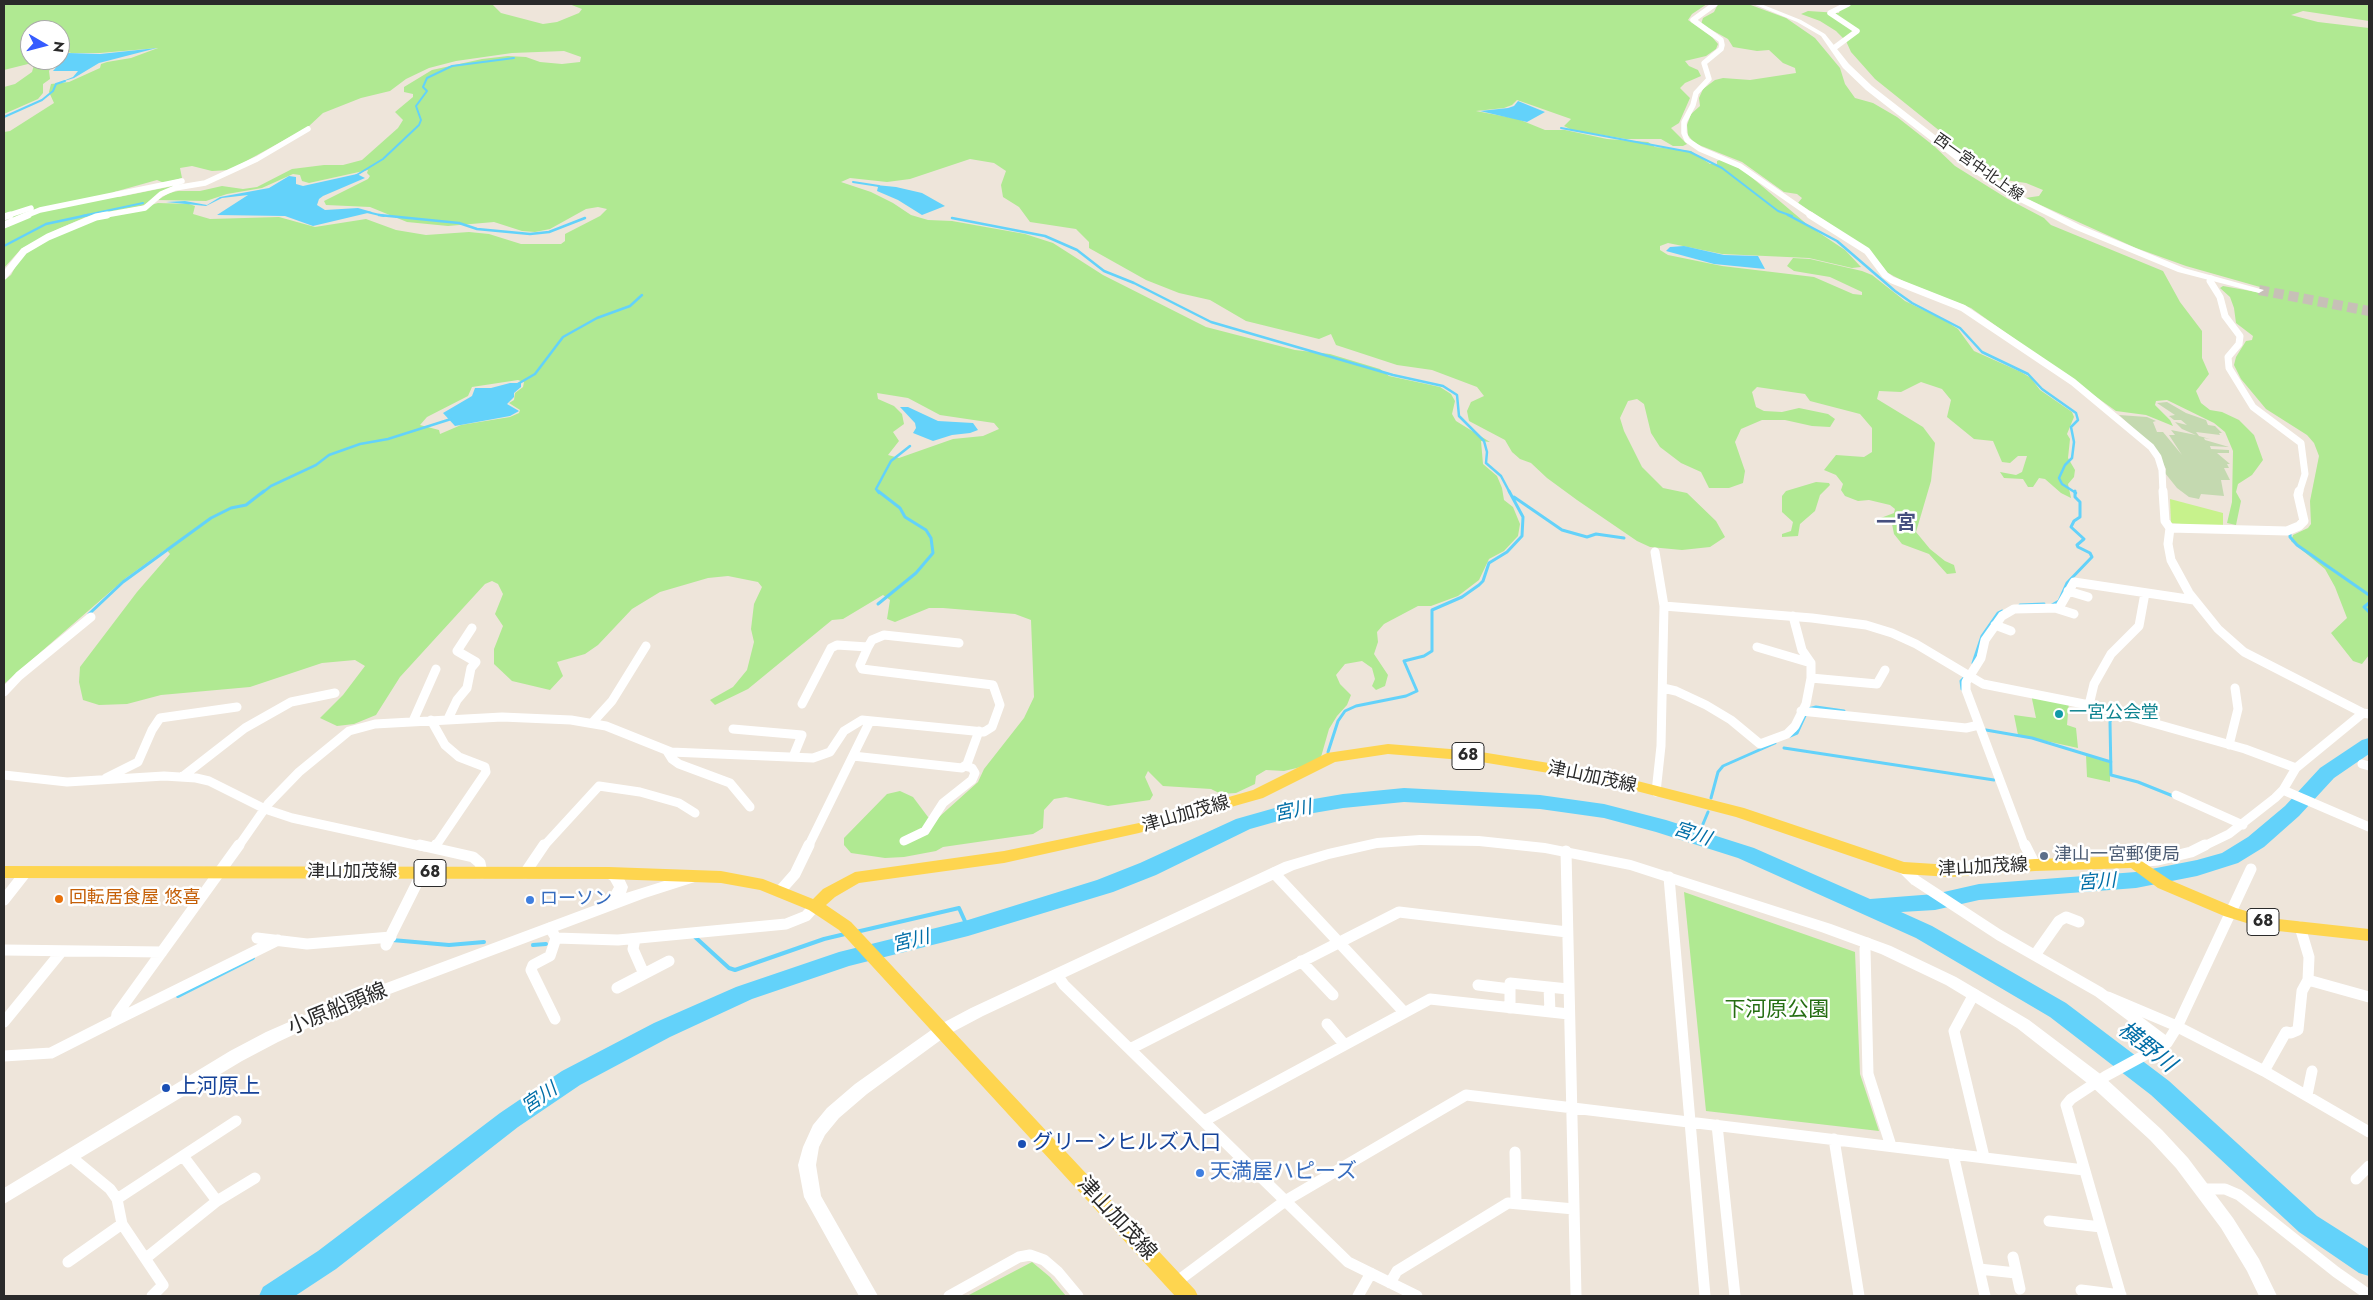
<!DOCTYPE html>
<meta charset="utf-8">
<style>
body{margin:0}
#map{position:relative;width:2373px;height:1300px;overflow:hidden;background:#eee5da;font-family:Jost,sans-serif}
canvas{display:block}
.frame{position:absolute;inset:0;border:5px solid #2a2a2a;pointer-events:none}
.north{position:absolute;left:20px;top:20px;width:50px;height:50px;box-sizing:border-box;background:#fff;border:1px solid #aaa;border-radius:50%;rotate:98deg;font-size:14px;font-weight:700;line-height:20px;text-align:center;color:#2a2a2a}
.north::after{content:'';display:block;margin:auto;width:18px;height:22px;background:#365cff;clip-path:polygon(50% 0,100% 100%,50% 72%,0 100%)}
</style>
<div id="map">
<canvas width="2373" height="1300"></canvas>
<div class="frame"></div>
<div class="north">N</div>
</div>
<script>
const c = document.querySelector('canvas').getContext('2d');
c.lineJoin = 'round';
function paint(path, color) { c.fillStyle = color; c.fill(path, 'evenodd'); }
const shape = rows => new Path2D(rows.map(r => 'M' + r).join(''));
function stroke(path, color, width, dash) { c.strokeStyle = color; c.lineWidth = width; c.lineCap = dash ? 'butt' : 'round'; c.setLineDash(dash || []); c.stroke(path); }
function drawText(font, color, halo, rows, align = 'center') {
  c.font = font + ' Jost,"Noto Sans JP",sans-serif'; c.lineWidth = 5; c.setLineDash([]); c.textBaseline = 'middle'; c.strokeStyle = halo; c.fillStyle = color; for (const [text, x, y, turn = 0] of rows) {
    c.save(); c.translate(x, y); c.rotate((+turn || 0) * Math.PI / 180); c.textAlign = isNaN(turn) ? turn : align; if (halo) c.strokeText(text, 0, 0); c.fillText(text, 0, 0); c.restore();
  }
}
paint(shape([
 [4,4,492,4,501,13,543,24,557,22,579,13,582,9,569,4,1707,4,1692,14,1688,20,1712,37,1718,44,1716,49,1706,56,1685,61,1689,66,1698,70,1701,76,1685,83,1680,88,1690,98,1679,123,1671,128,1687,144,1683,146,1673,146,1661,139,1626,139,1572,130,1564,126,1571,119,1517,100,1512,105,1504,108,1476,111,1518,119,1545,130,1565,130,1607,139,1648,142,1655,147,1691,151,1710,164,1717,164,1717,161,1722,159,1736,164,1809,226,1845,250,1861,267,1852,268,1809,258,1722,254,1668,243,1660,246,1660,250,1668,255,1722,266,1814,277,1853,294,1862,295,1862,292,1830,277,1794,271,1787,266,1793,258,1810,259,1862,271,1872,275,1905,301,1944,320,1958,329,1974,351,2021,372,2031,378,2040,390,2072,412,2074,417,2067,434,2070,439,2068,458,2075,470,2074,477,2068,484,2071,498,2061,493,2045,479,2039,478,2033,487,2028,487,2023,479,2004,478,2000,472,2016,475,2022,472,2027,456,2018,456,2010,463,2002,462,1993,441,1974,439,1947,417,1951,400,1942,389,1921,382,1901,392,1879,391,1877,399,1923,427,1935,443,1931,481,1916,532,1930,549,1945,561,1954,565,1956,573,1947,574,1929,554,1902,544,1894,534,1892,524,1878,525,1874,524,1878,519,1894,513,1895,509,1890,505,1869,500,1858,501,1845,496,1841,490,1843,484,1836,475,1824,470,1836,455,1864,457,1872,452,1872,428,1860,414,1810,401,1805,394,1757,387,1752,392,1756,407,1764,411,1782,412,1799,408,1828,414,1835,419,1830,427,1812,426,1785,420,1762,420,1741,429,1735,442,1745,471,1743,483,1729,488,1709,488,1701,472,1681,463,1660,447,1651,433,1644,404,1637,399,1628,401,1620,418,1624,431,1642,467,1663,488,1687,493,1716,521,1725,537,1710,547,1682,550,1650,547,1637,541,1577,500,1547,478,1531,463,1520,459,1512,452,1505,440,1469,421,1467,411,1471,402,1484,396,1477,387,1432,370,1397,365,1336,345,1331,334,1319,339,1246,321,1210,300,1179,293,1146,280,1089,248,1089,242,1076,229,1030,222,1019,207,1003,197,1001,185,1006,171,994,163,970,159,910,179,887,182,850,178,841,182,871,192,893,203,911,215,928,220,952,221,1025,234,1053,243,1103,275,1206,327,1295,350,1330,354,1380,369,1389,376,1440,387,1451,394,1455,401,1452,414,1456,421,1490,442,1481,441,1483,464,1497,476,1502,488,1504,500,1513,507,1520,524,1518,536,1504,551,1489,559,1479,580,1458,596,1431,606,1418,606,1384,624,1377,632,1378,642,1374,654,1388,675,1385,686,1376,690,1372,686,1375,679,1372,668,1362,661,1345,664,1336,675,1340,684,1351,695,1347,705,1337,716,1329,729,1321,757,1301,767,1284,771,1266,770,1256,776,1255,784,1236,793,1221,794,1211,789,1163,786,1148,771,1145,777,1153,795,1150,800,1108,806,1066,797,1054,799,1044,810,1043,828,1033,834,943,847,936,851,904,857,885,858,851,853,844,845,844,838,887,794,900,791,913,797,928,817,939,817,978,782,984,769,1024,718,1034,697,1031,620,1015,614,943,608,929,608,895,622,887,619,890,600,883,595,843,619,832,620,748,689,715,705,710,700,733,687,747,670,754,642,751,629,754,604,762,587,758,582,728,576,708,578,660,592,632,609,598,645,585,654,557,662,563,676,550,690,512,681,494,664,494,649,503,626,495,614,503,594,498,584,492,581,485,584,400,677,376,715,354,724,337,726,320,718,343,695,365,666,355,660,322,663,250,687,161,695,127,704,99,705,83,700,79,682,80,667,137,592,170,554,166,549,126,578,4,684,4,280,11,275,21,256,34,246,79,225,158,203,189,204,195,206,193,214,210,219,279,217,315,227,366,219,396,230,426,235,469,232,489,234,521,244,561,244,565,241,565,234,600,216,607,209,598,207,586,209,550,229,535,232,522,231,494,222,448,226,407,222,370,207,326,205,324,201,368,179,370,176,367,173,368,170,309,183,302,181,300,175,293,174,262,188,227,194,206,201,158,200,169,193,178,191,200,191,222,186,243,189,257,187,292,169,324,165,343,165,362,160,398,128,403,120,395,112,413,97,413,94,404,92,404,87,432,70,482,59,508,56,526,57,540,62,562,64,580,62,581,57,564,51,512,53,456,61,429,68,406,79,390,91,361,98,323,113,308,127,230,170,212,171,192,166,180,168,182,178,175,180,164,183,157,180,114,192,111,196,119,197,183,184,142,206,86,217,58,229,21,249,4,268,4,132,10,131,54,103,49,92,51,84,69,82,100,68,101,64,107,62,131,58,158,48,100,53,71,53,60,49,60,30,30,30,30,60,51,60,53,64,49,71,50,79,43,84,43,93,38,99,4,114,4,87,15,84,32,72,34,65,28,64,4,70],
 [518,380,524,382,523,387,515,393,514,400,509,403,520,410,519,413,510,417,461,425,440,434,439,430,420,425,427,417,468,396,472,387],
 [877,393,908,398,940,415,994,423,999,429,983,436,953,439,899,458,888,455,899,441,893,432,904,424,902,414,894,406,878,399],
 [1718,4,1748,4,1786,18,1815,38,1840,68,1845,84,1855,98,1873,103,1897,117,1934,146,1955,166,2008,199,2044,218,2051,225,2163,271,2180,302,2202,331,2202,358,2209,374,2196,391,2201,403,2210,410,2222,412,2239,420,2254,435,2263,460,2252,475,2238,484,2236,492,2241,501,2236,525,2227,523,2232,502,2233,451,2225,432,2214,423,2167,400,2156,401,2155,405,2170,420,2173,426,2146,415,2116,411,1971,308,1905,282,1888,273,1868,249,1798,203,1802,198,1797,194,1784,192,1742,162,1694,143,1688,135,1687,125,1691,114,1700,106,1699,98,1703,89,1715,80,1723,78,1750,80,1796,73,1795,68,1783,63,1769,50,1757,51,1733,47,1728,39,1701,24,1703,18,1714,12],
 [1841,4,2369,4,2369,21,2303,11,2291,15,2318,22,2369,28,2369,655,2362,664,2353,661,2331,633,2347,618,2335,587,2325,569,2291,541,2293,535,2308,528,2311,524,2310,501,2319,456,2314,443,2307,435,2266,409,2241,379,2234,365,2236,357,2246,341,2252,340,2253,336,2236,323,2234,308,2230,297,2220,288,2223,286,2262,293,2260,287,2186,266,2136,248,2025,198,2039,196,2043,190,2026,183,1998,179,1974,163,1953,147,1951,140,1875,79,1851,52,1846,41,1836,31,1820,21,1801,14,1808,11,1839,13],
 [1816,482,1829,483,1830,485,1820,495,1815,511,1800,524,1798,536,1782,537,1782,534,1791,531,1793,522,1782,512,1782,496,1786,491],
 [2031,694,2069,702,2067,725,2076,728,2078,748,2018,735,2014,715,2036,718],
 [2086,755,2110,763,2110,782,2087,777],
 [1684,892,1855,952,1860,1074,1879,1131,1706,1111],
 [1032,1262,1050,1277,1066,1296,967,1296]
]), '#b0e992');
paint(shape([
 [2167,402,2186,413,2206,420,2208,425,2215,426,2222,433,2219,433,2220,435,2196,432,2199,436,2210,439,2204,438,2205,440,2229,447,2210,446,2211,449,2229,450,2229,453,2217,453,2230,464,2227,464,2229,468,2224,468,2230,480,2221,480,2224,496,2201,494,2199,499,2189,497,2177,488,2165,473,2166,469,2155,448,2119,415,2147,417,2156,421,2153,422,2157,432,2163,432,2182,455,2169,435,2175,435,2171,430,2196,435,2182,429,2175,422,2187,425,2181,420,2174,420,2169,416,2175,415,2157,403]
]), '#c4d9b0');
paint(shape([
 [2170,499,2223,513,2223,528,2171,523]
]), '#c7f28c');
paint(shape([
 [157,48,99,63,74,78,58,83,73,77,78,71,53,71,58,65,54,60,60,60,60,50,68,53,100,54],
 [1518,101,1545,112,1527,122,1480,111,1508,108,1514,106],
 [357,174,365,178,323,196,319,199,317,205,325,210,358,208,372,212,313,226,285,216,217,215,248,195,222,198,206,206,166,202,185,201,207,205,220,197,269,188,289,176,296,177,296,184,303,186],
 [876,185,896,187,922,193,945,206,922,215,898,200,877,191,878,187],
 [1684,246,1724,255,1758,256,1765,269,1714,264,1666,251,1670,247],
 [510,383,521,383,521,387,514,393,514,397,507,404,519,411,510,416,455,426,443,413,472,396,475,388,491,388],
 [900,407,908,407,938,421,973,423,978,430,970,433,952,435,933,441,913,433,916,428,915,423]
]), '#63d2fa');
stroke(shape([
 [4,117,42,100,53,91,56,84,65,81],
 [1561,128,1690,152,1722,168,1778,211,1792,216],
 [355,176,383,159,419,125,421,120,416,106,427,91,423,87,427,78,452,66,514,58],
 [853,182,879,186],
 [367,212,384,216],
 [82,216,143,203]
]), '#63d2fa', 2);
stroke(shape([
 [379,215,459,223,477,229,530,234,549,232,585,218],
 [1788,215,1837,241,1895,291,1912,303,1960,328,1982,352,2028,374,2042,389,2076,413,2078,420,2071,427,2074,442,2072,458,2065,465,2059,478,2062,484,2076,493],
 [952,218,1045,236,1077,250,1104,271,1134,283,1211,322,1393,375,1443,386,1457,395,1459,416,1484,441,1487,452,1486,463,1501,476,1510,493],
 [4,246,46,224,88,215],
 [516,385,535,374,563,337,597,318,630,306,642,295],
 [262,493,271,486,316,465,329,455,360,444,388,439,451,419],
 [879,493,876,489,891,461,910,446]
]), '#63d2fa', 2.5);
stroke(shape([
 [1514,497,1562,530,1587,537,1596,534,1624,538],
 [2290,532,2290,537,2297,545,2369,595],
 [2369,603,2364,607,2369,612],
 [878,604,916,573,933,553,931,538,926,530,905,517,900,508,878,491],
 [2020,605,2044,604],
 [2052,605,2059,601,2067,583,2092,557,2090,553,2078,547,2077,545,2084,539,2071,527,2074,521,2080,517,2080,502,2075,497,2075,491],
 [89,614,123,582,211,518,231,508,246,505,264,491],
 [1973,663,1982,636,1998,613,2002,611],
 [1962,689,1961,681,1965,677],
 [2113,714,2110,722,2111,775,2138,782,2173,796],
 [1986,730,2032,738,2111,762],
 [1790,736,1797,733,1808,709,1816,707,1844,711],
 [1784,748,1994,780],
 [1328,752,1338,721,1345,711,1356,706,1406,696,1417,691,1404,661,1424,656,1432,651,1432,610,1462,597,1479,585,1483,581,1489,563,1507,552,1522,536,1523,517,1509,491],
 [1711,798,1718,772,1723,766,1775,743],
 [1698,836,1708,812]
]), '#63d2fa', 3);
stroke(shape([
 [856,932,959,908,968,928],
 [695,937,729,968,735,970,824,939,845,934],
 [392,940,449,945,484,942],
 [533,945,546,944],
 [178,996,253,958]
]), '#63d2fa', 4);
paint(shape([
 [2369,738,2369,754,2334,778,2299,816,2264,847,2238,863,2197,876,2136,888,1979,900,1935,910,1901,912,1932,926,2066,1003,2169,1081,2317,1216,2369,1249,2369,1276,2359,1273,2299,1232,2151,1095,2050,1017,1916,938,1738,858,1656,832,1604,818,1540,809,1404,802,1343,808,1296,816,1250,829,1156,875,1113,892,968,936,849,966,752,999,670,1037,580,1085,518,1127,336,1269,295,1296,259,1296,263,1287,318,1251,500,1113,562,1071,654,1023,736,987,839,952,968,920,1097,880,1140,863,1236,819,1296,802,1343,794,1404,788,1540,795,1604,804,1666,820,1754,848,1870,899,1935,894,1979,884,2136,872,2197,860,2222,853,2248,837,2285,806,2320,768,2362,740,2369,738]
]), '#63d2fa');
stroke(shape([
 [2259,290,2369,311]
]), '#c7c0b7', 10, [10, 5]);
stroke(shape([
 [1715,4,1693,20,1721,40,1722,45,1721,49,1704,63,1709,79,1696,93,1693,105,1684,122,1684,133,1687,140,1700,149,1740,166,1812,216],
 [1834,48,1857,31,1830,13,1848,4],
 [6,216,31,208],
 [25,216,40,210,182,181],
 [100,216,145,208,161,194,175,188,205,183,257,159,308,129]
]), '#fff', 5.5);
stroke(shape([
 [1810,215,1867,251,1885,275,1892,280,1963,308,2073,382,2151,447,2158,457,2162,470,2163,493],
 [4,217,10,215],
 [4,225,28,215],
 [4,276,24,251,48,237,96,217,107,215],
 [2211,279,2210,281,2220,297,2225,316,2240,336,2239,344,2228,357,2229,368,2253,407,2301,443,2305,474,2299,493]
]), '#fff', 7);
stroke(shape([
 [2163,491,2165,521,2170,528,2168,544,2171,560,2189,593,2218,629,2244,652,2363,713,2369,714],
 [2170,528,2287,531,2299,526,2304,521,2298,495,2299,491],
 [1655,552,1664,606,1661,746,1656,792],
 [2068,591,2088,597],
 [1664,606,1812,618,1866,625,1892,633,1916,644,1983,684,2089,705,2245,749,2296,768],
 [2055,608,2074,614],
 [1995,625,2011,631],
 [868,647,872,640,884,635,959,643],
 [1757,647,1811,663],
 [1811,678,1877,684,1885,670],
 [1663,688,1676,691,1706,705,1731,720,1760,744,1787,734,1795,726,1806,704,1811,678,1811,663,1802,650,1793,616],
 [4,692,19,676,91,617],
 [2089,705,2094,684,2111,654,2139,626,2145,593],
 [1801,711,1966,728,1979,725],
 [448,719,457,700,467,688,471,668,476,662,457,651,472,628],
 [431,720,445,745,459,757,485,767,486,772,435,847],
 [413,721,436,669],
 [592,723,612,701,646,646],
 [733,729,802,735,793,757],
 [2229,745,2238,709,2235,688],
 [667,751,672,759,679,764,730,783,750,807],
 [853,756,962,768,967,764,979,731],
 [2362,764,2369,766],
 [4,775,67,782,164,776,196,778,209,781,265,809,292,818,425,847],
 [182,777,245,728,291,702,335,693],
 [106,778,138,762,152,730,160,718,237,707],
 [2283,790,2369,827],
 [2176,795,2243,825],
 [904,841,925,831,943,803,972,780,975,773,972,768,964,766],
 [238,847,268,804,299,772,349,731,375,724,502,717,571,720,606,726,671,752,813,758,830,752,844,731,862,720,984,732,992,727,1000,705,993,685,862,669,860,665,868,647,837,645,831,648,802,704],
 [543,847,599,786,640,792,679,803,695,813],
 [808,847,870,721],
 [2025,847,1966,690,1966,682,1981,658,1985,640,2002,616,2014,609,2059,608,2074,582,2194,600],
 [2202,847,2229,834,2275,798,2283,790,2296,768,2363,713]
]), '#fff', 9);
stroke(shape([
 [420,845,473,857,480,863,482,873],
 [2025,845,2035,865],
 [434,848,436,845],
 [1566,851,1576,1296],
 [2134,862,2158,860,2191,852,2205,845],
 [1903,868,1915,880,1999,935,2099,992,2167,1043],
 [525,873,544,845],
 [1274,873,1404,1012],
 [1669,877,1705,1296],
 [780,891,795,874,809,845],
 [4,900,26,872],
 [550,928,556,938,618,940,786,924,806,916,815,906],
 [257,938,307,944,391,937],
 [635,939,633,949,644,974],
 [1867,943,1865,949,1868,1074,1891,1146],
 [386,945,422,873],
 [4,950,162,952],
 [2035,955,2059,921,2066,917,2079,922],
 [1301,961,1333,995],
 [1057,975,1064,985,1348,1262,1417,1296],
 [2308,980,2369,997],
 [1478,985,1510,989],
 [1549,987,1550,1012],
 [617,988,669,961],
 [1974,994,1954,1031,1984,1157],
 [2108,997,2172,1024,2264,1071,2369,1132],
 [1510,1008,1510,983,1568,989],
 [555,1019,531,970,533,965,550,956,556,938],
 [116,1020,278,940],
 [4,1022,62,951],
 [1327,1024,1344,1044],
 [1130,1049,1399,912,1567,932],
 [4,1056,51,1053,116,1020,117,1014,239,845],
 [2264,1071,2286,1032,2291,1033,2298,1030,2302,991,2308,980,2309,957,2300,927],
 [2307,1095,2312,1071],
 [1204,1121,1430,999,1569,1014],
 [1717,1125,1735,1296],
 [1834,1139,1859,1296],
 [1515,1152,1516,1202],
 [1953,1154,1985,1296],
 [70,1156,110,1189,117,1199,122,1224,163,1285,152,1296],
 [183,1156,217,1201],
 [2356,1179,2369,1166],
 [2203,1189,2225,1189,2239,1195,2336,1272,2369,1295],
 [117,1199,236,1121],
 [2049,1221,2101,1227],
 [2013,1257,2020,1289],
 [146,1258,217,1201,255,1178],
 [68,1262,122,1224],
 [1979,1269,2016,1273],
 [1175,1283,1285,1201,1466,1095,2084,1170],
 [1390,1283,1397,1271,1508,1203,1574,1209],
 [2081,1290,2121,1295],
 [949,1296,1019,1257,1030,1255,1044,1260,1058,1272,1078,1296],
 [1358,1296,1371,1273],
 [2121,1296,2066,1105,2071,1099,2106,1076,2167,1043,2177,1027,2251,869]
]), '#fff', 11);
paint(shape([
 [1753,4,1761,4,1801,20,1825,34,1849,64,1872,86,1972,164,2024,197,2080,225,2184,268,2264,290,2259,293,2178,272,2074,229,2018,201,1966,168,1866,90,1843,68,1821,36,1797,22,1753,4],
 [1420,835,1479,836,1545,843,1631,860,1831,924,1891,946,1956,977,2029,1020,2103,1076,2162,1130,2188,1158,2233,1218,2259,1259,2277,1296,2259,1296,2247,1271,2221,1228,2176,1168,2150,1140,2091,1086,2017,1028,1946,985,1881,954,1821,932,1630,870,1545,853,1479,846,1420,845,1377,848,1329,859,1294,870,983,1016,949,1034,867,1094,839,1118,825,1135,819,1147,816,1165,821,1196,878,1296,859,1296,804,1197,798,1165,803,1147,813,1125,827,1108,855,1084,937,1026,971,1008,1284,862,1328,849,1377,838,1420,835],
 [609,868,621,872,628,887,626,893,693,872,698,873,700,877,698,881,645,898,342,1012,278,1042,242,1061,4,1204,4,1188,230,1051,266,1032,330,1004,606,901,614,887,610,880,604,877,602,873,604,869,609,868]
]), '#fff');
paint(shape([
 [1388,744,1475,751,1598,771,1744,808,1904,862,1951,865,2035,859,2134,856,2170,880,2236,908,2269,918,2369,929,2369,941,2269,930,2224,916,2158,888,2131,868,2035,871,1951,877,1903,874,1736,817,1598,781,1475,761,1388,754,1335,762,1263,798,1139,833,1004,863,859,883,835,897,826,905,851,922,1195,1290,1198,1296,1175,1296,839,930,809,910,760,890,721,883,609,879,4,878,4,866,609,867,721,871,763,879,813,899,823,889,855,872,1004,851,1139,823,1253,790,1327,753,1388,744]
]), '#fed54f');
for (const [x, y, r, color] of [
 [2059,714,5,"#0f9aa8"],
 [2044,856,5,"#5c6f8a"],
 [59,899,5,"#e8710a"],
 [530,900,5,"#3f7fe0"],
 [166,1088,5,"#1a4fb4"],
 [1022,1144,5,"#1a4fb4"],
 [1200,1173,5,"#3f7fe0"]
]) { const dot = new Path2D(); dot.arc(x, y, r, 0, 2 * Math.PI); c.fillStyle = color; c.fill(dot); stroke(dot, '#fff', 2); }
drawText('15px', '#2a2a2a', '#fff', [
 ["西一宮中北上線",1978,168,35]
]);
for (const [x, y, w] of [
 [1468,756,32],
 [430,873,32],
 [2263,922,32]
]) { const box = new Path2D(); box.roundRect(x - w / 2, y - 13.5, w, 27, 4); c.fillStyle = '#fff'; c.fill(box); stroke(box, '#2a2a2a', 1); }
drawText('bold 16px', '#2a2a2a', null, [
 ["68",1468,756],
 ["68",430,873],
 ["68",2263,922]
]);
drawText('18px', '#0d838f', '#fff', [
 ["一宮公会堂",2069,714]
], 'left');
drawText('18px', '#2a2a2a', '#fff', [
 ["津山加茂線",1592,778,12],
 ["津山加茂線",1186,815,-16],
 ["津山加茂線",1983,868,-3],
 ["津山加茂線",352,873]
]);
drawText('18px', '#4e5e75', '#fff', [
 ["津山一宮郵便局",2054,856]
], 'left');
drawText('18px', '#c56008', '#fff', [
 ["回転居食屋 悠喜",69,899]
], 'left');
drawText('18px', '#366cbe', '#fff', [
 ["ローソン",540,900]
], 'left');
drawText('italic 19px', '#016ea7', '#fff', [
 ["宮川",1293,812,-12],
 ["宮川",1692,835,18],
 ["宮川",2097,883,-4],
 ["宮川",911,942,-14],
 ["宮川",540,1099,-34]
]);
drawText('bold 20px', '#46507f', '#fff', [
 ["一宮",1896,524]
]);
drawText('21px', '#2a2a2a', '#fff', [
 ["小原船頭線",338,1010,-22],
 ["津山加茂線",1116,1219,47]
]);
drawText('21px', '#266e13', '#fff', [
 ["下河原公園",1777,1011]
]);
drawText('21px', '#164399', '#fff', [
 ["上河原上",176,1088],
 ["グリーンヒルズ入口",1032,1144]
], 'left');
drawText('21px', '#366cbe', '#fff', [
 ["天満屋ハピーズ",1210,1173]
], 'left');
drawText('italic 22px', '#016ea7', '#fff', [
 ["横野川",2146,1048,38]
]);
</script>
